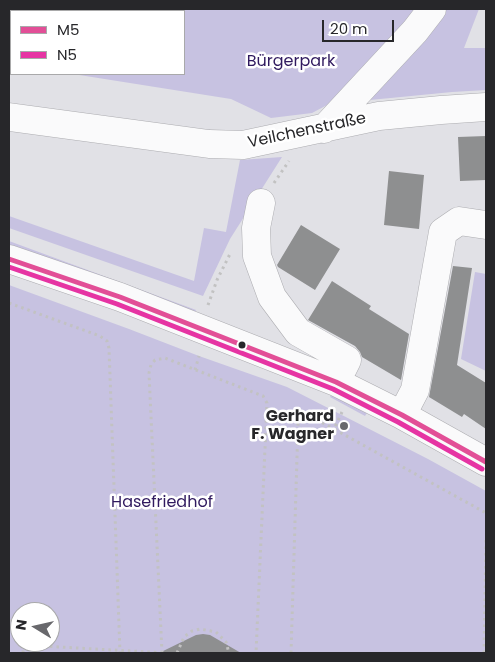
<!DOCTYPE html>
<meta charset="utf-8">
<style>
body{margin:0}
#map{position:relative;width:495px;height:662px;overflow:hidden;background:#e1e1e6;font-family:Poppins,sans-serif}
canvas{display:block}
.frame{position:absolute;inset:0;border:10px solid #27272a;pointer-events:none}
.legend{position:absolute;left:10px;top:10px;width:175px;height:65px;box-sizing:border-box;background:#fff;border:1px solid #a9a9aa;margin:0;padding:6px 9px;list-style:none;font-size:15px;color:#27272a}
.legend li{display:flex;align-items:center;gap:10px;height:25px}
.legend b{width:25px;border:1px solid #a9a9aa}
.north{position:absolute;left:10px;top:602px;width:50px;height:50px;box-sizing:border-box;background:#fff;border:1px solid #a9a9aa;border-radius:50%;rotate:279deg;font-size:14px;font-weight:700;line-height:20px;text-align:center;color:#27272a}
.north::after{content:'';display:block;margin:auto;width:18px;height:22px;background:#68686c;clip-path:polygon(50% 0,100% 100%,50% 72%,0 100%)}
.scale{position:absolute;left:322px;top:20px;width:72px;height:22px;box-sizing:border-box;border:2px solid #27272a;border-top:0;padding-left:6px;font-size:15px;line-height:18px;white-space:nowrap;color:#27272a;-webkit-text-stroke:4px #fff;paint-order:stroke}
</style>
<div id="map">
<canvas width="495" height="662"></canvas>
<div class="frame"></div>
<ul class="legend">
<li><b style="height:6px;background:#e24f97"></b>M5</li>
<li><b style="height:6px;background:#e634a3"></b>N5</li>
</ul>
<div class="north">N</div>
<div class="scale">20 m</div>
</div>
<script>
const c = document.querySelector('canvas').getContext('2d');
c.lineJoin = 'round';
function paint(path, color) { c.fillStyle = color; c.fill(path, 'evenodd'); }
const shape = rows => new Path2D(rows.map(r => 'M' + r).join(''));
function stroke(path, color, width, dash) { c.strokeStyle = color; c.lineWidth = width; c.lineCap = dash ? 'butt' : 'round'; c.setLineDash(dash || []); c.stroke(path); }
function drawText(font, color, halo, rows, align = 'center') {
  c.font = font + ' Poppins,sans-serif'; c.lineWidth = 5; c.setLineDash([]); c.textBaseline = 'middle'; c.strokeStyle = halo; c.fillStyle = color; for (const [text, x, y, turn = 0] of rows) {
    c.save(); c.translate(x, y); c.rotate((+turn || 0) * Math.PI / 180); c.textAlign = isNaN(turn) ? turn : align; if (halo) c.strokeText(text, 0, 0); c.fillText(text, 0, 0); c.restore();
  }
}
paint(shape([
 [9,9,479,9,464,48,486,48,486,90,452,92,329,104,312,113,271,118,231,99,73,74,184,74,184,11,11,11,11,64,9,64],
 [282,157,230,239,203,296,9,228,9,216,194,281,204,228,226,232,240,160],
 [9,241,196,310,193,317,9,249],
 [475,272,486,274,486,371,461,359],
 [9,285,129,329,199,356,287,387,428,459,486,491,486,653,9,653],
 [20,612,50,612,50,642,20,642],
 [332,393,368,411,365,416,330,397]
]), '#c7c2e1');
paint(shape([
 [486,136,486,180,460,181,458,137],
 [389,171,424,175,419,229,384,225],
 [301,225,340,249,315,290,278,267,277,265],
 [453,266,472,268,457,365,486,383,486,429,464,414,462,417,429,397],
 [332,281,371,306,369,309,409,334,401,380,362,357,360,352,355,346,308,320],
 [203,634,210,635,241,653,159,653,196,635]
]), '#8e8f90');
const minor = shape([
 [9,117,209,144,243,145,379,116,441,110,486,107],
 [324,129,415,31,432,9],
 [261,203,256,228,257,256,272,297,298,332,347,360,336,382],
 [9,259,120,297,336,382,402,415,486,462],
 [402,415,415,390,443,232,459,221,486,225]
]);
stroke(minor, '#acacb0', 29);
stroke(shape([
 [274,183,289,161],
 [9,303,100,336,107,341,109,348,120,653],
 [208,305,217,280,230,254],
 [195,370,199,356],
 [342,412,334,429,486,513],
 [9,620,20,632],
 [24,645,166,653],
 [23,653,24,642],
 [162,653,149,373,151,365,155,360,165,358,263,396,267,403,256,653],
 [177,653,184,637,192,631,200,629,216,632,226,642,229,653],
 [291,653,298,424,301,417,308,415,334,429],
 [484,653,486,540]
]), '#c2c2c2', 3, [2.5, 4]);
stroke(minor, '#fafafb', 28);
stroke(shape([
 [9,259,120,297,336,382,402,415,486,462]
]), '#e24f97', 5);
stroke(shape([
 [9,267,117,304,333,389,398,422,482,469]
]), '#e634a3', 5);
for (const [x, y, r, color] of [
 [242,345,4.5,"#27272a"],
 [344,426,5,"#68686c"]
]) { const dot = new Path2D(); dot.arc(x, y, r, 0, 2 * Math.PI); c.fillStyle = color; c.fill(dot); stroke(dot, '#fff', 2); }
drawText('16px', '#301a5f', '#fff', [
 ["Bürgerpark",291,62],
 ["Hasefriedhof",162,503]
]);
drawText('16px', '#27272a', '#fff', [
 ["Veilchenstraße",307,131,-12]
]);
drawText('bold 16px', '#27272a', '#fff', [
 ["Gerhard",334,417],
 ["F. Wagner",334,435]
], 'right');
</script>
